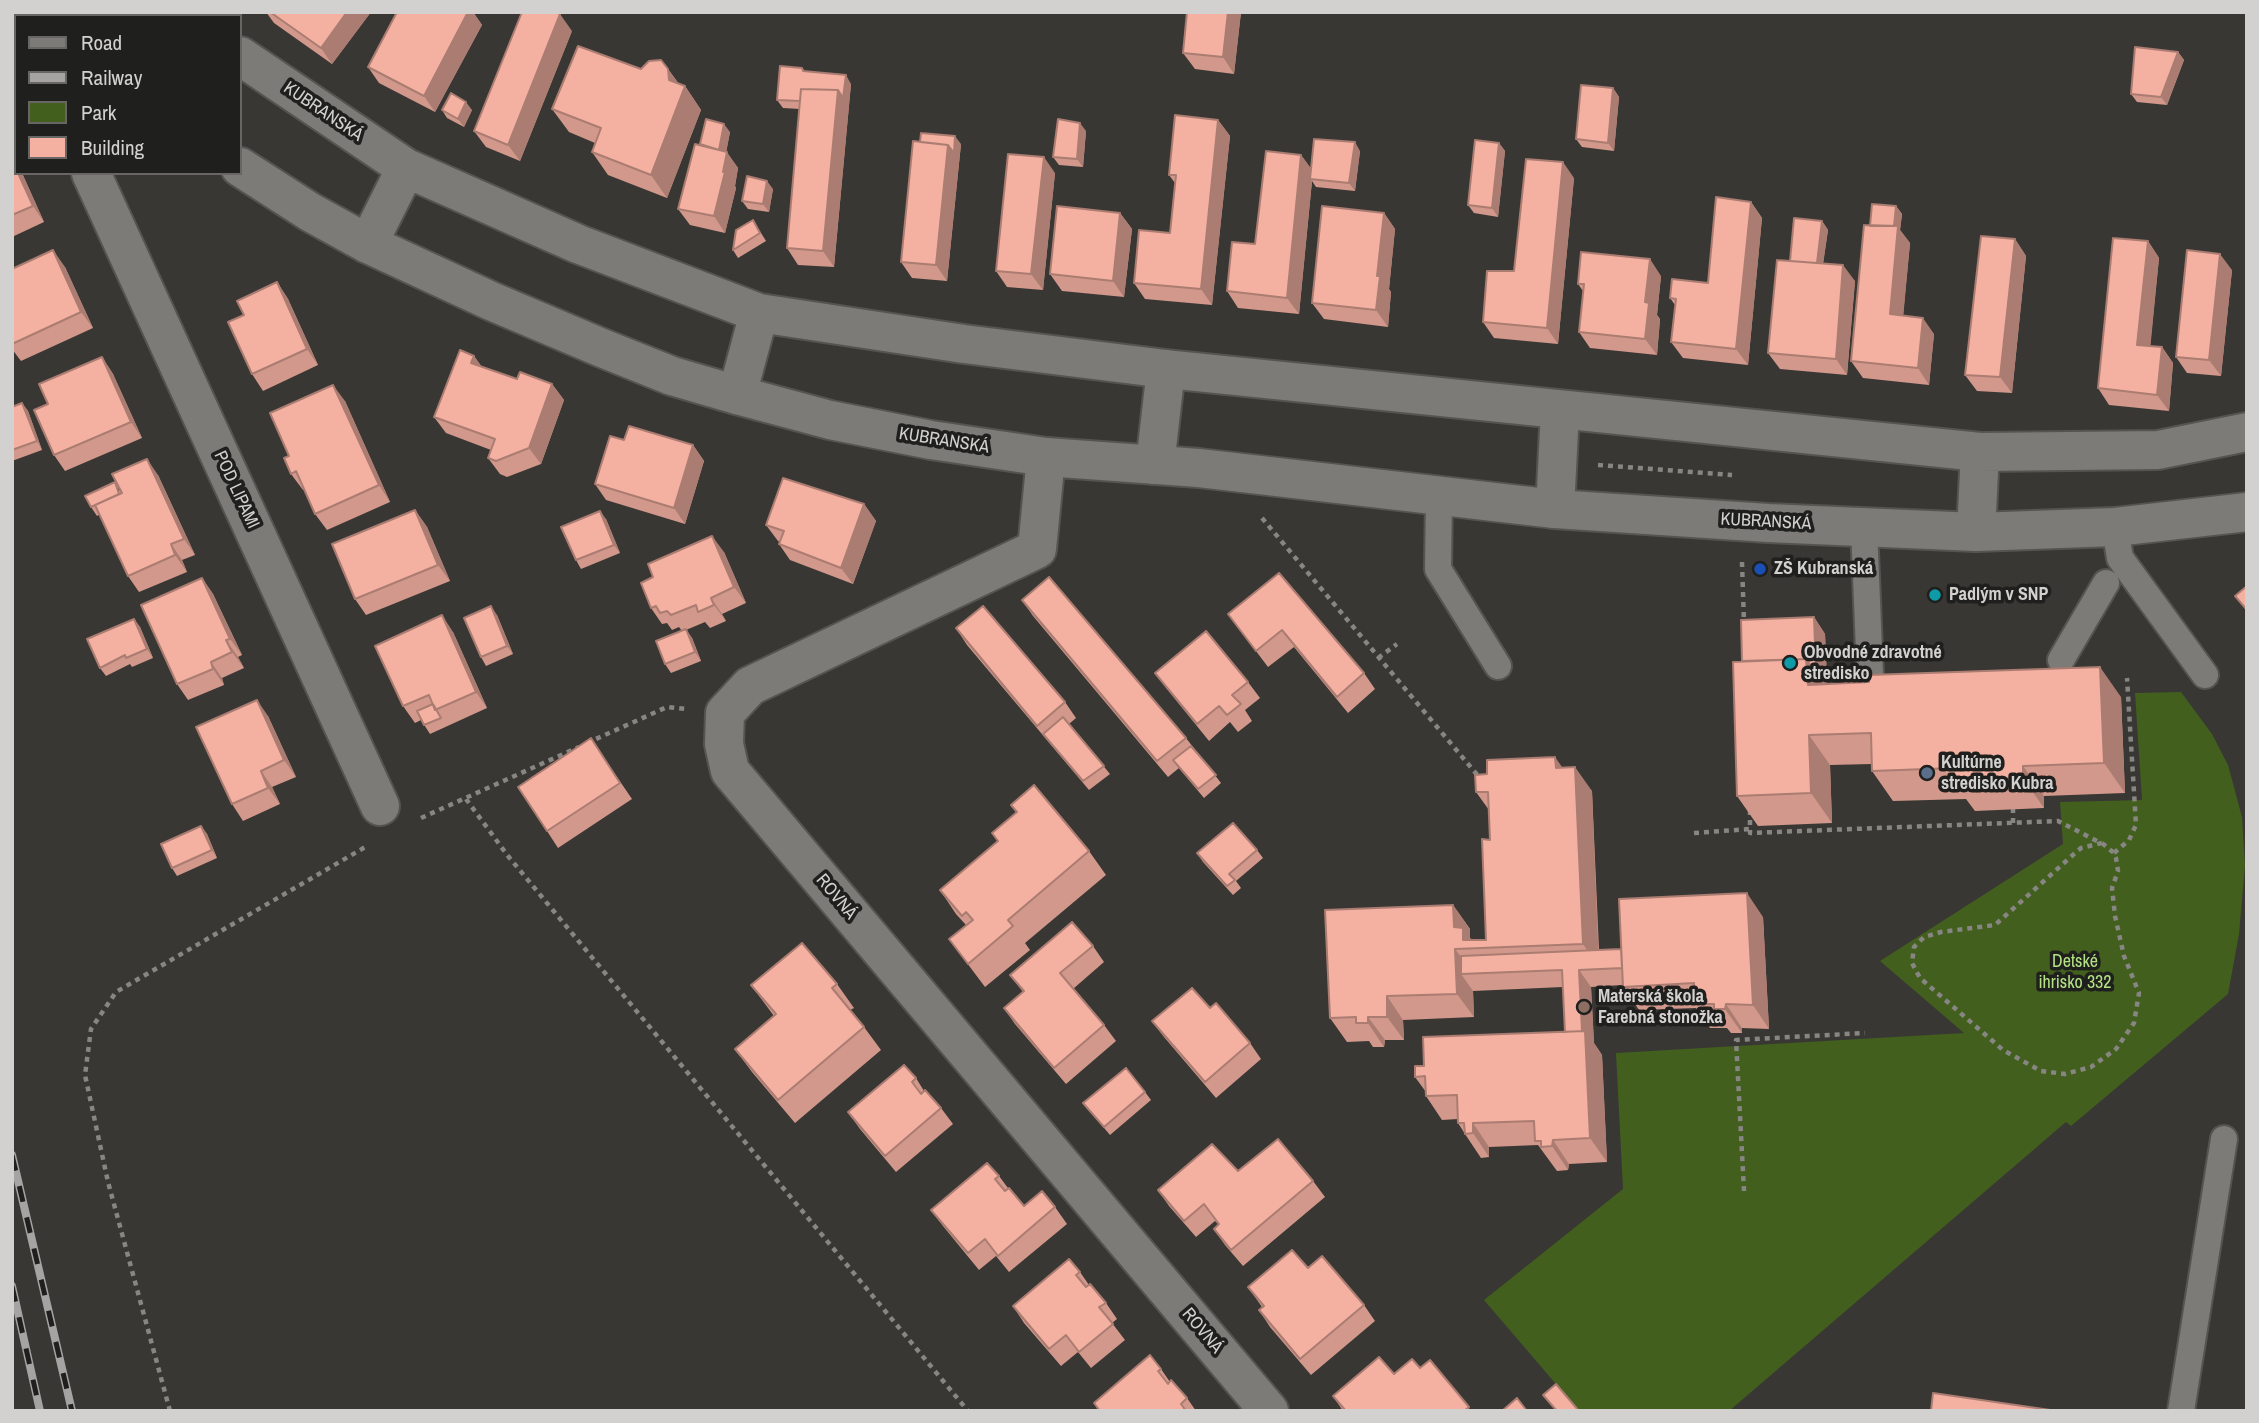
<!DOCTYPE html>
<meta charset="utf-8">
<style>
body{margin:0}
#map{position:relative;width:2259px;height:1423px;overflow:hidden;background:#393734;font-family:"Archivo Narrow",sans-serif}
canvas{display:block}
.frame{position:absolute;inset:0;border:14px solid #d2d1cf;pointer-events:none}
.legend{position:absolute;left:14px;top:14px;width:228px;height:161px;box-sizing:border-box;background:#1f1f1d;border:2px solid #676664;margin:0;padding:9px 12px;list-style:none;font-size:21px;color:#d2d1cf}
.legend li{display:flex;align-items:center;gap:14px;height:35px}
.legend b{width:35px;border:2px solid #676664}
</style>
<div id="map">
<canvas width="2259" height="1423"></canvas>
<div class="frame"></div>
<ul class="legend">
<li><b style="height:9px;background:#7d7b77"></b>Road</li>
<li><b style="height:9px;background:#a5a4a2"></b>Railway</li>
<li><b style="height:19px;background:#425f1e"></b>Park</li>
<li><b style="height:19px;background:#f4b1a2"></b>Building</li>
</ul>
</div>
<script>
const c = document.querySelector('canvas').getContext('2d');
c.lineJoin = 'round';
function paint(path, color) { c.fillStyle = color; c.fill(path, 'evenodd'); }
const shape = rows => new Path2D(rows.map(r => 'M' + r).join(''));
function stroke(path, color, width, dash) { c.strokeStyle = color; c.lineWidth = width; c.lineCap = dash ? 'butt' : 'round'; c.setLineDash(dash || []); c.stroke(path); }
function drawText(font, color, halo, rows, align = 'center') {
  c.font = font + ' "Archivo Narrow",sans-serif'; c.lineWidth = 7; c.setLineDash([]); c.textBaseline = 'middle'; c.strokeStyle = halo; c.fillStyle = color; for (const [text, x, y, turn = 0] of rows) {
    c.save(); c.translate(x, y); c.rotate((+turn || 0) * Math.PI / 180); c.textAlign = isNaN(turn) ? turn : align; if (halo) c.strokeText(text, 0, 0); c.fillText(text, 0, 0); c.restore();
  }
}
paint(shape([
 [2181,692,2212,734,2228,765,2242,817,2245,865,2239,934,2228,994,2071,1126,2066,1122,1729,1411,1579,1411,1484,1300,1623,1189,1616,1053,1964,1033,1880,961,2063,844,2060,802,2142,800,2135,693]
]), '#425f1e');
const lane = shape([
 [1439,496,1438,569,1498,666],
 [1864,527,1870,675],
 [2115,527,2120,558,2205,675],
 [2061,660,2106,583],
 [2181,1411,2224,1139]
]);
const street = shape([
 [178,12,183,16],
 [240,56,406,168,578,244,759,313,964,344,1166,369,1980,452,2158,450,2247,432],
 [91,173,380,806],
 [368,244,406,168],
 [737,395,759,313],
 [1046,457,1037,549,750,686,725,713,724,744,730,771,1269,1411],
 [1155,465,1166,369],
 [1555,509,1560,410],
 [1976,532,1980,452]
]);
const secondary = shape([
 [36,12,40,16],
 [240,167,310,212,368,244,491,301,602,348,672,376,737,395,830,420,931,440,1046,457,1199,468,1555,509,1768,523,1976,532,2115,527,2247,512]
]);
stroke(lane, '#555451', 30);
stroke(street, '#555451', 42);
stroke(secondary, '#555451', 42);
stroke(shape([
 [1598,465,1732,475],
 [1262,518,1479,777],
 [1742,562,1744,623],
 [1378,658,1397,644],
 [587,743,667,707,686,709],
 [466,799,508,856,968,1411],
 [1750,810,1750,833,2058,821,2101,843],
 [421,818,579,747],
 [2013,823,2013,809],
 [1694,833,1750,829],
 [2102,843,2114,853,2116,858,2118,871,2112,888,2115,916,2124,956,2139,993,2134,1023,2116,1049,2091,1067,2065,1074,2041,1071,2003,1050,1920,978,1912,963,1914,947,1924,937,1941,932,1995,925,2074,854,2081,848,2102,843],
 [2114,853,2129,840,2136,825,2127,678],
 [1744,1191,1736,1040,1865,1033],
 [170,1411,108,1182,85,1075,91,1029,116,992,367,846]
]), '#878683', 4.5, [5, 5]);
stroke(lane, '#7d7b77', 26);
stroke(street, '#7d7b77', 38);
stroke(secondary, '#7d7b77', 38);
const rail = shape([
 [12,1155,72,1411],
 [12,1286,40,1411]
]);
stroke(rail, '#a5a4a2', 8);
stroke(rail, '#1f1f1d', 5, [16]);
paint(shape([
 [266,12,371,12,332,64,274,23],
 [397,12,473,12,482,25,435,112,379,83,368,67],
 [1187,12,1241,12,1234,74,1195,69,1183,53],
 [572,31,520,161,486,147,474,131],
 [2178,52,2184,60,2167,105,2137,102,2131,94],
 [802,68,805,71,851,84,834,267,798,265,787,248,800,109,783,108,777,100],
 [641,69,668,69,679,84,685,86,701,110,667,198,608,175,592,152,595,143,569,132,552,109],
 [1613,88,1619,97,1614,151,1582,147,1576,139],
 [442,110,472,110,464,127,447,118],
 [1218,120,1230,136,1212,305,1145,299,1134,283,1170,233,1175,183,1169,175],
 [1086,131,1083,167,1059,165,1053,157],
 [730,132,726,152,738,168,735,186,736,188,725,233,690,225,678,209,702,145,700,144],
 [1499,143,1505,151,1498,217,1474,213,1468,205],
 [961,144,947,281,912,278,901,262],
 [1360,151,1355,191,1316,187,1312,181,1299,314,1238,308,1227,291,1255,244,1301,155,1311,169],
 [12,155,16,160,16,173,22,173,44,222,12,237],
 [1055,173,1043,290,1007,287,996,271],
 [1574,178,1558,344,1494,338,1483,322],
 [773,189,769,212,748,209,742,201],
 [1751,202,1762,218,1748,365,1683,358,1671,342,1675,305,1670,298,1708,283],
 [1896,206,1902,214,1900,230,1910,243,1903,315,1934,334,1929,385,1863,378,1851,361,1870,226],
 [1120,213,1132,229,1124,297,1062,291,1050,274],
 [1384,213,1395,229,1389,289,1391,292,1388,327,1324,319,1312,303],
 [753,220,766,241,738,258,733,250],
 [1822,221,1828,230,1823,263,1855,281,1847,375,1780,369,1768,353,1790,261],
 [2015,239,2026,256,2012,393,1977,391,1965,375],
 [2148,241,2159,258,2150,346,2162,347,2173,363,2169,411,2109,405,2098,388],
 [65,267,93,328,21,361,12,349,12,269],
 [2232,270,2221,376,2187,373,2176,357],
 [1661,276,1657,315,1660,319,1657,355,1590,348,1579,332,1583,291,1578,284],
 [277,282,288,299,318,365,263,391,252,374,244,315],
 [474,356,482,367,517,379,552,384,564,400,541,464,507,477,500,474,488,458,491,450,446,433,434,417],
 [102,357,113,374,142,438,65,471,54,455,48,404],
 [345,401,390,502,327,530,315,514,304,489,303,490,291,474,289,456],
 [22,403,28,411,42,450,12,461,12,407],
 [624,440,693,445,704,461,685,524,606,500,595,484],
 [158,475,195,555,182,560,187,572,139,592,128,576,100,514,97,516,91,507,120,490],
 [864,504,876,521,853,584,790,560,779,544,780,542,778,541,766,525],
 [415,510,427,527,450,581,366,615,355,599],
 [606,519,620,553,581,569,576,560],
 [724,552,746,603,722,614,726,621,710,628,705,622,686,630,692,638,701,661,671,673,665,664,682,631,679,627,672,630,667,623,662,624,651,608],
 [1279,573,1364,673,1375,689,1348,713,1294,647,1268,667,1228,614],
 [202,578,213,594,242,655,238,657,244,668,222,678,224,685,188,700,177,684],
 [1022,600,1186,738,1221,783,1204,798,1179,768,1168,777,1033,616],
 [497,615,513,654,486,666,481,657],
 [1814,617,1825,634,1827,684,2121,697,2125,793,2044,796,2044,808,1975,811,1966,799,1893,801,1872,771,1872,764,1830,765,1832,823,1758,826,1737,796,1742,661],
 [134,619,140,627,153,658,132,667,130,664,106,676,100,668],
 [956,628,1065,702,1076,718,1069,724,1110,774,1089,790,967,645],
 [453,632,487,708,430,734,421,720,415,723,403,706],
 [1155,673,1248,682,1260,698,1245,710,1252,721,1238,732,1230,722,1209,741,1167,689],
 [268,716,296,777,272,787,280,804,243,821,232,804],
 [602,755,632,799,558,848,547,831],
 [1563,768,1592,791,1599,950,1621,949,1763,917,1769,1029,1742,1028,1742,1033,1731,1033,1727,1028,1710,1028,1696,1008,1639,1010,1622,985,1591,987,1594,1043,1602,1055,1607,1162,1569,1164,1568,1170,1557,1171,1538,1145,1489,1147,1489,1157,1481,1158,1465,1134,1458,1123,1458,1119,1442,1120,1426,1096,1426,1092,1415,1077,1424,1066,1565,1032,1563,987,1473,991,1474,1017,1403,1020,1404,1040,1385,1040,1384,1047,1373,1047,1369,1041,1347,1042,1330,1018,1453,905,1470,929,1470,938,1472,940,1486,940,1490,840,1489,810,1476,792],
 [1011,805,1089,851,1106,875,1025,943,1030,950,985,987,949,939,966,925,956,914,940,890,998,841,1016,812],
 [201,826,207,834,217,858,177,876,172,868],
 [1257,850,1263,858,1236,881,1241,888,1233,895,1203,862,1197,853],
 [1093,946,1104,962,1073,989,1104,1025,1116,1041,1066,1084,1015,1024,1004,1008,1023,992,1010,975],
 [837,984,854,1008,850,1010,864,1027,881,1050,795,1123,752,1072,735,1049,774,1016,751,985],
 [1210,1008,1250,1043,1261,1059,1216,1098,1164,1037,1152,1021],
 [916,1078,924,1091,941,1108,953,1124,896,1172,860,1129,848,1112],
 [1145,1092,1151,1100,1110,1135,1083,1103],
 [1238,1171,1313,1181,1325,1197,1243,1266,1225,1245,1214,1229,1219,1225,1215,1221,1196,1237,1169,1206,1158,1190],
 [999,1176,1008,1188,1024,1206,1055,1207,1067,1224,1009,1272,996,1256,979,1270,943,1226,931,1210],
 [1308,1268,1364,1305,1375,1321,1311,1375,1270,1327,1259,1310,1262,1307,1248,1287],
 [1080,1272,1089,1285,1106,1303,1117,1319,1112,1323,1125,1340,1091,1368,1078,1352,1061,1366,1024,1323,1013,1306],
 [1430,1360,1471,1411,1343,1411,1333,1396,1394,1374,1420,1368],
 [1161,1369,1170,1382,1187,1398,1196,1411,1099,1411,1094,1403]
]), '#d2988b');
paint(shape([
 [347,12,371,12,332,64,321,48],
 [468,12,473,12,482,25,435,112,424,96],
 [1228,12,1241,12,1234,74,1223,57],
 [560,14,572,31,520,161,508,145],
 [2178,52,2184,60,2167,105,2161,97],
 [668,69,683,90,685,86,701,110,667,198,651,175,669,80],
 [846,75,851,84,834,267,823,251,838,90],
 [1613,88,1619,97,1614,151,1608,143],
 [466,102,472,110,464,127,458,119],
 [1218,120,1230,136,1212,305,1201,289],
 [1080,123,1086,131,1083,167,1077,159],
 [724,124,730,132,725,159,719,150],
 [955,136,961,144,947,281,936,265,948,145],
 [1355,142,1360,151,1355,191,1349,183],
 [1499,143,1505,151,1498,217,1492,208],
 [727,152,738,168,735,186,736,188,725,233,714,216],
 [12,155,16,160,16,168,12,161],
 [1301,155,1313,171,1310,179,1312,181,1299,314,1287,298],
 [1044,157,1055,173,1043,290,1031,274],
 [1563,162,1574,178,1558,344,1547,328],
 [18,173,22,173,44,222,33,206],
 [767,181,773,189,769,212,763,204],
 [1751,202,1762,218,1748,365,1736,349],
 [1896,206,1902,214,1900,230,1910,243,1902,330,1890,314],
 [1120,213,1132,229,1124,297,1113,281],
 [1384,213,1395,229,1389,289,1391,292,1388,327,1376,310,1377,276],
 [1822,221,1828,230,1821,279,1816,271],
 [2015,239,2026,256,2012,393,2000,377],
 [2148,241,2159,258,2149,361,2137,345],
 [53,250,65,267,93,328,81,312],
 [2220,254,2232,270,2221,376,2209,360],
 [1650,259,1661,276,1657,315,1660,319,1657,355,1645,339,1645,302],
 [1843,265,1855,281,1847,375,1836,359],
 [277,282,288,299,318,365,307,349],
 [1923,318,1934,334,1929,385,1918,368],
 [2162,347,2173,363,2169,411,2157,395],
 [474,356,485,372,471,363],
 [102,357,113,374,142,438,131,422],
 [552,384,564,400,541,464,529,448],
 [333,385,345,401,390,502,379,485],
 [22,403,28,411,42,450,37,441],
 [693,445,704,461,685,524,674,508],
 [147,459,158,475,195,555,184,539],
 [864,504,876,521,853,584,841,568],
 [415,510,427,527,450,581,438,565],
 [600,511,606,519,620,553,614,545],
 [712,536,724,552,746,603,734,587],
 [171,544,182,560,187,572,175,555],
 [202,578,213,594,242,655,230,639],
 [711,598,722,614,726,621,714,605],
 [491,606,497,615,513,654,507,646],
 [442,615,453,632,487,708,476,692],
 [1814,617,1825,634,1829,715,1808,685,1806,659],
 [134,619,140,627,153,658,147,649],
 [686,629,692,638,701,661,695,652],
 [226,640,238,657,244,668,232,652],
 [211,662,222,678,224,685,213,669],
 [2100,667,2121,697,2125,793,2104,763],
 [257,700,268,716,296,777,284,760],
 [1809,735,1830,765,1832,823,1811,793],
 [1555,757,1572,781,1556,768],
 [2023,766,2044,796,2044,808,2023,778],
 [1575,767,1592,791,1599,968,1583,944],
 [261,771,272,787,280,804,268,788],
 [201,826,207,834,217,858,212,850],
 [1747,893,1763,917,1769,1029,1753,1005],
 [1453,905,1470,929,1470,938,1477,948,1468,948,1454,927],
 [1455,949,1472,972,1461,974,1473,991,1474,1017,1457,994],
 [1579,970,1591,987,1594,1043,1602,1055,1607,1162,1590,1138,1583,1039],
 [1387,996,1403,1020,1404,1040,1387,1017],
 [1726,1004,1742,1028,1742,1033,1725,1009],
 [1368,1017,1385,1040,1384,1047,1368,1023],
 [1473,1123,1489,1147,1489,1157,1473,1133],
 [1553,1140,1569,1164,1568,1170,1552,1146]
]), '#ab7c71');
const building = shape([
 [270,12,347,12,321,48,270,12],
 [397,12,468,12,424,96,368,67,397,12],
 [522,12,555,12,560,14,508,145,474,131,522,12],
 [1187,12,1228,12,1223,57,1183,53,1187,12],
 [578,46,641,69,649,61,661,60,668,69,669,80,685,86,651,175,592,152,601,128,552,109,578,46],
 [2135,47,2178,52,2161,97,2131,94,2135,47],
 [780,66,802,68,803,71,846,75,843,98,838,90,801,89,800,101,777,100,780,66],
 [1581,85,1613,88,1608,143,1576,139,1581,85],
 [801,89,838,90,823,251,787,248,801,89],
 [451,93,466,102,458,119,442,110,451,93],
 [1175,115,1218,120,1201,289,1134,283,1139,230,1170,233,1176,175,1169,175,1175,115],
 [706,119,724,124,719,150,700,144,706,119],
 [1058,119,1080,123,1077,159,1053,157,1058,119],
 [921,133,955,136,954,153,948,145,920,142,921,133],
 [1314,139,1355,142,1349,183,1310,179,1314,139],
 [1475,140,1499,143,1492,208,1468,205,1475,140],
 [913,141,948,145,936,265,901,262,913,141],
 [695,144,727,152,723,172,725,172,714,216,678,209,695,144],
 [1266,151,1301,155,1287,298,1227,291,1232,242,1255,244,1266,151],
 [1008,154,1044,157,1031,274,996,271,1008,154],
 [1526,159,1563,162,1547,328,1483,322,1487,271,1514,271,1526,159],
 [12,161,16,168,16,173,18,173,33,206,12,215,12,161],
 [747,176,767,181,763,204,742,201,747,176],
 [1716,197,1751,202,1736,349,1671,342,1676,299,1670,298,1672,279,1708,283,1716,197],
 [1872,204,1896,206,1894,226,1870,226,1872,204],
 [1057,206,1120,213,1113,281,1050,274,1057,206],
 [1322,206,1384,213,1377,276,1380,276,1376,310,1312,303,1322,206],
 [1794,218,1822,221,1817,263,1790,261,1794,218],
 [753,220,760,233,733,250,736,230,753,220],
 [1864,225,1898,226,1890,314,1923,318,1918,368,1851,361,1864,225],
 [1981,236,2015,239,2000,377,1965,375,1981,236],
 [2113,238,2148,241,2137,345,2162,347,2157,395,2098,388,2113,238],
 [53,250,81,312,12,344,12,269,53,250],
 [2187,250,2220,254,2209,360,2176,357,2187,250],
 [1581,252,1650,259,1645,302,1649,303,1645,339,1579,332,1584,284,1578,284,1581,252],
 [1777,260,1843,265,1836,359,1768,353,1777,260],
 [277,282,307,349,252,374,228,322,244,315,237,301,277,282],
 [460,350,474,356,471,363,517,379,520,372,552,384,529,448,496,461,488,458,495,439,434,417,460,350],
 [102,357,131,422,54,455,34,410,48,404,39,384,102,357],
 [333,385,379,485,315,514,296,471,291,474,284,458,289,456,270,413,333,385],
 [22,403,37,441,12,450,12,407,22,403],
 [629,426,693,445,674,508,595,484,610,436,624,440,629,426],
 [147,459,184,539,171,544,175,555,128,576,95,505,122,493,112,474,147,459],
 [783,478,864,504,841,568,779,544,784,531,766,525,783,478],
 [115,482,119,494,91,507,85,496,115,482],
 [415,510,438,565,355,599,332,544,415,510],
 [600,511,614,545,576,560,561,527,600,511],
 [712,536,734,587,711,598,714,605,698,612,696,605,671,615,667,611,660,613,656,606,651,608,641,583,653,577,648,564,712,536],
 [1279,573,1364,673,1337,697,1282,630,1256,651,1228,614,1279,573],
 [1049,577,1186,738,1157,761,1022,600,1049,577],
 [202,578,230,639,226,640,232,652,211,662,213,669,177,684,141,605,202,578],
 [2247,586,2247,610,2235,596,2247,586],
 [491,606,507,646,481,657,464,618,491,606],
 [983,606,1065,702,1037,726,956,628,983,606],
 [442,615,476,692,435,710,429,695,403,706,375,646,442,615],
 [1814,617,1816,673,1806,659,1742,661,1741,620,1814,617],
 [134,619,147,649,126,658,125,655,100,668,87,639,134,619],
 [686,629,695,652,665,664,656,641,686,629],
 [1206,631,1248,682,1232,695,1241,704,1227,715,1219,706,1197,724,1155,673,1206,631],
 [1806,659,1808,685,1869,682,1869,675,2100,667,2104,763,2023,766,2023,778,1954,781,1954,768,1872,771,1871,733,1809,735,1811,793,1737,796,1733,662,1806,659],
 [257,700,284,760,261,771,268,788,232,804,196,727,257,700],
 [433,704,441,718,424,725,417,711,433,704],
 [1063,717,1104,766,1083,781,1043,734,1063,717],
 [591,738,620,783,547,831,518,787,591,738],
 [1191,746,1216,775,1198,789,1173,760,1191,746],
 [1555,757,1556,768,1575,767,1583,944,1455,949,1457,994,1387,996,1387,1017,1368,1017,1368,1023,1356,1023,1356,1017,1330,1018,1325,910,1453,905,1454,927,1463,928,1463,940,1486,940,1482,839,1490,840,1488,792,1476,792,1475,775,1487,774,1487,760,1555,757],
 [1034,785,1089,851,1008,920,1013,926,968,964,949,939,973,920,966,912,962,916,940,890,998,841,992,833,1017,812,1011,805,1034,785],
 [1233,823,1257,850,1229,874,1235,880,1227,886,1197,853,1233,823],
 [201,826,212,850,172,868,161,844,201,826],
 [1747,893,1753,1005,1726,1004,1725,1009,1714,1009,1714,1004,1694,1004,1694,983,1623,987,1619,899,1747,893],
 [1072,922,1093,946,1060,973,1104,1025,1054,1068,1004,1008,1024,991,1010,975,1072,922],
 [802,943,837,984,832,988,864,1027,778,1100,735,1049,776,1014,751,985,802,943],
 [1621,949,1622,968,1579,970,1582,1031,1565,1032,1562,970,1461,974,1461,956,1621,949],
 [1192,988,1210,1008,1216,1003,1250,1043,1205,1082,1152,1021,1192,988],
 [1585,1031,1590,1138,1553,1140,1552,1146,1541,1147,1541,1141,1535,1141,1534,1121,1473,1123,1473,1133,1465,1134,1464,1123,1458,1123,1457,1095,1426,1096,1425,1076,1415,1077,1415,1066,1424,1066,1423,1037,1585,1031],
 [904,1065,916,1078,912,1082,921,1094,925,1090,941,1108,885,1156,848,1112,904,1065],
 [1126,1068,1145,1092,1104,1127,1083,1103,1126,1068],
 [1278,1139,1313,1181,1231,1250,1214,1229,1219,1224,1204,1204,1184,1221,1158,1190,1212,1144,1238,1171,1278,1139],
 [987,1163,999,1176,995,1179,1005,1191,1009,1188,1024,1206,1042,1191,1055,1207,998,1256,985,1239,968,1253,931,1210,987,1163],
 [1292,1250,1308,1268,1322,1256,1364,1305,1300,1359,1259,1310,1264,1306,1248,1287,1292,1250],
 [1069,1259,1080,1272,1076,1275,1086,1287,1090,1284,1106,1303,1099,1307,1113,1324,1079,1352,1066,1335,1049,1349,1013,1306,1069,1259],
 [1150,1355,1161,1369,1158,1371,1168,1384,1171,1380,1187,1398,1181,1404,1186,1411,1100,1411,1094,1403,1150,1355],
 [1379,1357,1394,1374,1412,1359,1420,1368,1430,1360,1469,1407,1464,1411,1346,1411,1333,1396,1379,1357],
 [1556,1384,1579,1411,1557,1411,1543,1395,1556,1384],
 [1933,1393,2057,1411,1931,1411,1933,1393],
 [1517,1398,1527,1411,1502,1411,1517,1398]
]);
paint(building, '#f4b1a2');
stroke(building, '#ab7c71', 2);
for (const [x, y, r, color] of [
 [1760,569,7,"#1a4fb4"],
 [1935,595,7,"#0f9aa8"],
 [1790,663,7,"#0f9aa8"],
 [1927,773,7,"#5c6f8a"],
 [1584,1007,7,"#8d6e63"]
]) { const dot = new Path2D(); dot.arc(x, y, r, 0, 2 * Math.PI); c.fillStyle = color; c.fill(dot); stroke(dot, '#1f1f1d', 2.5); }
drawText('18px', '#d2d1cf', '#1f1f1d', [
 ["KUBRANSKÁ",323,112,34],
 ["KUBRANSKÁ",944,441,9],
 ["POD LIPAMI",236,490,65],
 ["KUBRANSKÁ",1766,522,3],
 ["ROVNÁ",836,897,50],
 ["ROVNÁ",1202,1331,50]
]);
drawText('bold 18px', '#d2d1cf', '#1f1f1d', [
 ["ZŠ Kubranská",1774,569],
 ["Padlým v SNP",1949,595],
 ["Obvodné zdravotné",1804,653],
 ["stredisko",1804,674],
 ["Kultúrne",1941,763],
 ["stredisko Kubra",1941,784],
 ["Materská škola",1598,997],
 ["Farebná stonožka",1598,1018]
], 'left');
drawText('18px', '#b4e283', '#1f1f1d', [
 ["Detské",2075,962],
 ["ihrisko 332",2075,983]
]);
</script>
